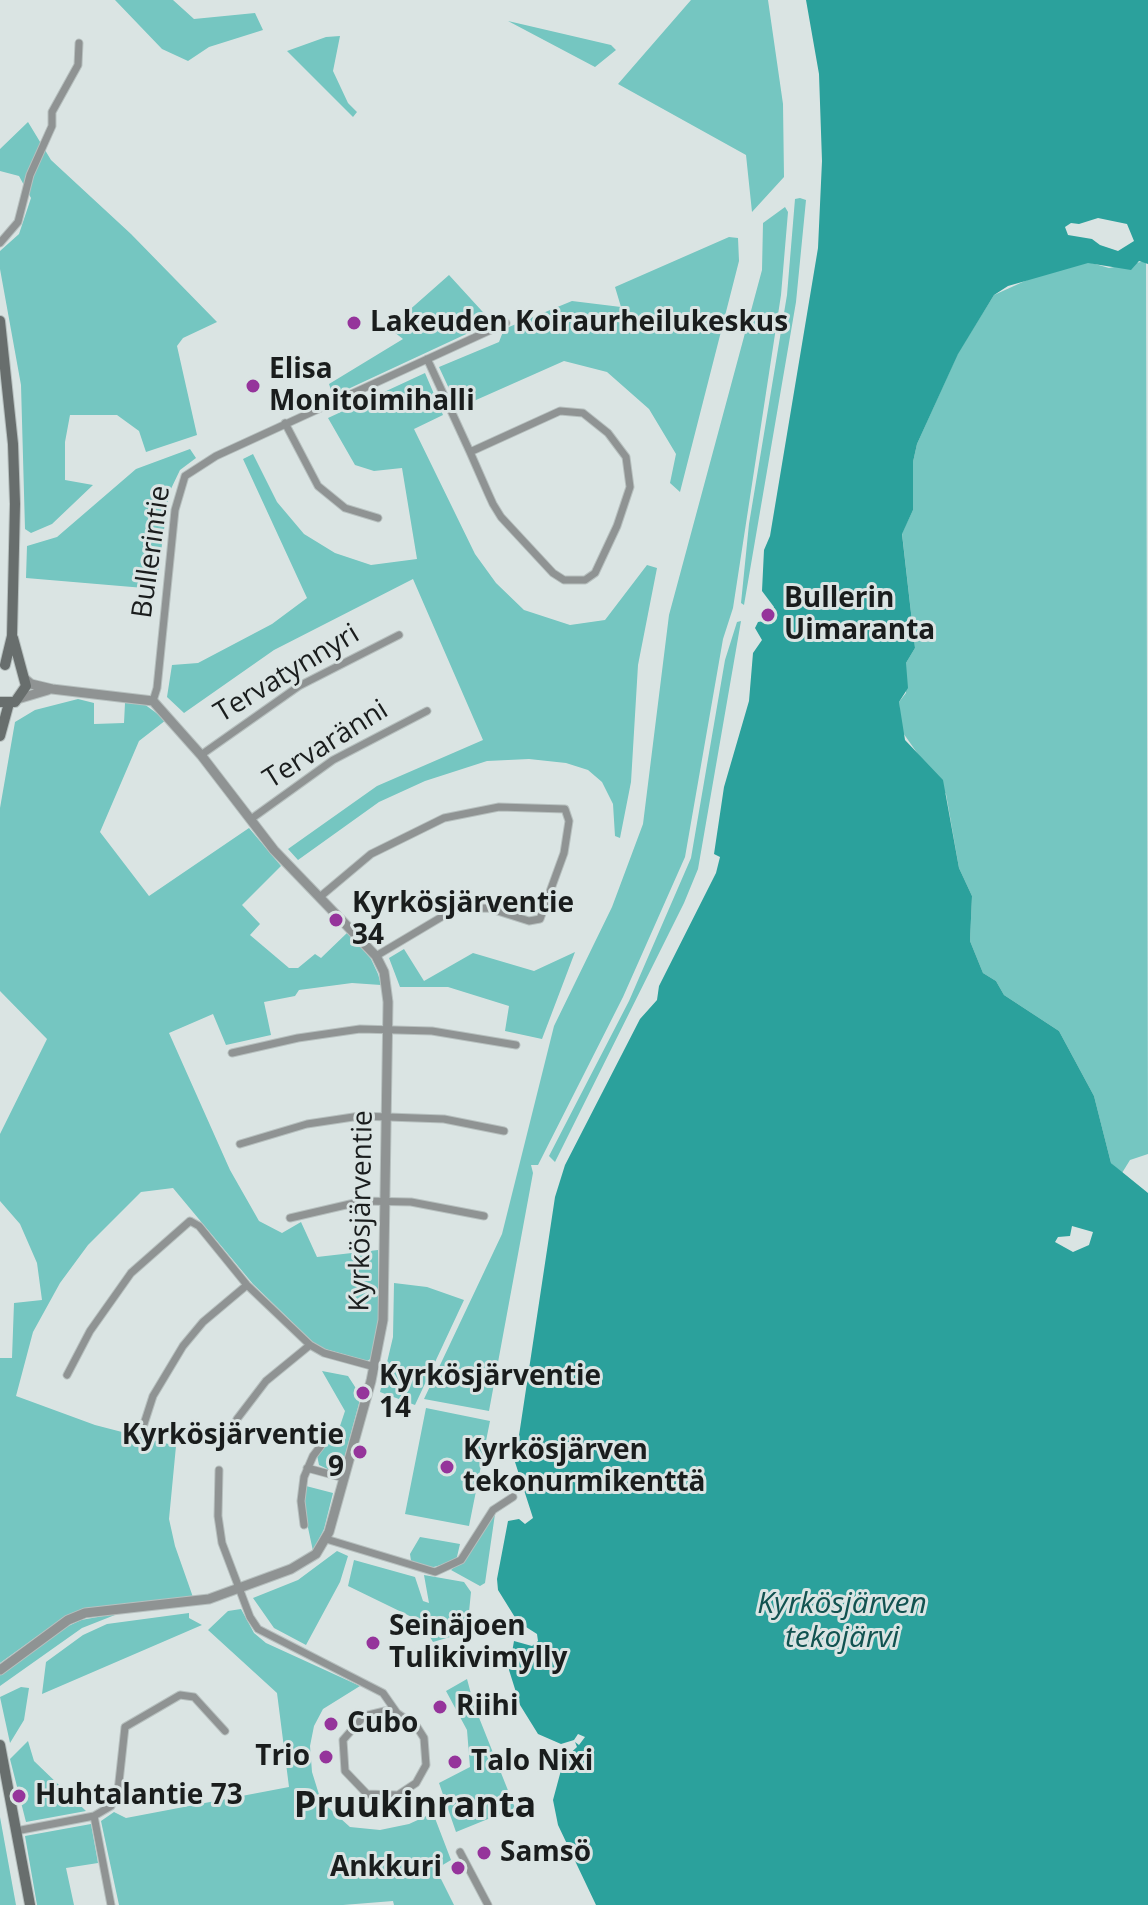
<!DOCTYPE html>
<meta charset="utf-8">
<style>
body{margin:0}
canvas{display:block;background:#dae4e3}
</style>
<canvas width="1148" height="1905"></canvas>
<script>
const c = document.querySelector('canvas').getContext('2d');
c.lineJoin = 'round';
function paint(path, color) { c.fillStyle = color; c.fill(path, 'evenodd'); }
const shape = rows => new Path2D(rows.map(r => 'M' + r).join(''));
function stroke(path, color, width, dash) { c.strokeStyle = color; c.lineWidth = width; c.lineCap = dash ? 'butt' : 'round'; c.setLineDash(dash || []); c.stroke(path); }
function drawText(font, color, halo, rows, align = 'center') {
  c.font = font + ' "Open Sans",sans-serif'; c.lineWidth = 6; c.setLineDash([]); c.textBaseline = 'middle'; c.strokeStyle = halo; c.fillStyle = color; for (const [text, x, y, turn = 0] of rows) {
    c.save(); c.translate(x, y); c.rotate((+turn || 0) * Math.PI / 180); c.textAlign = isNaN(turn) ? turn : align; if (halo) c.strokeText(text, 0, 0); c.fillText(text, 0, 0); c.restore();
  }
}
paint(shape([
 [115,0,173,0,194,19,255,13,263,30,209,47,188,61,162,49],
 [691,0,768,0,783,104,784,177,752,212,746,155,618,84],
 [508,21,611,45,616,50,595,67],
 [340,36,333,71,348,103,357,112,353,117,287,51,326,37],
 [28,122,51,160,131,234,217,322,183,338,177,346,197,435,146,452,139,431,117,415,70,415,65,442,65,480,93,485,52,524,31,533,25,529,21,385,0,269,0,251,19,234,31,198,19,176,0,171,0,149],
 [800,198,806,200,796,302,744,605,741,603,749,524,787,295,795,199],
 [785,207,788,212,781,295,733,608,723,639,685,857,623,997,538,1165,531,1165,533,1173,489,1411,424,1399,502,1234,554,1026,612,907,643,824,669,615,762,270,763,223],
 [729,237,738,238,739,261,680,492,670,483,676,454,649,409,607,372,564,361,458,408,439,367,499,342,504,329,572,301,621,307,615,287],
 [1146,261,1148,1154,1130,1160,1122,1173,1111,1163,1094,1096,1059,1031,1004,995,996,981,983,973,970,941,972,896,959,868,946,794,901,730,899,702,906,693,906,663,915,648,902,533,913,510,913,462,917,444,958,353,994,295,1036,276,1088,262,1109,268],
 [449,275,492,322,333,396,329,384,403,339,389,328],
 [425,373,443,415,414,429,475,554,496,583,524,610,570,625,605,620,647,565,657,568,638,665,631,782,620,838,615,836,613,804,602,782,588,770,566,763,529,759,487,761,425,781,379,802,298,860,288,849,377,786,483,740,413,579,274,650,184,713,167,697,172,665,198,663,272,624,307,598,243,459,253,454,277,502,304,534,335,553,371,565,417,559,402,468,374,471,355,465,328,418],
 [190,449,196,458,180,470,169,493,156,589,26,578,27,546,57,537,136,469],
 [741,621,698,869,684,903,555,1162,549,1156,629,1001,691,858,725,660,737,622],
 [78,699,94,703,94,724,124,723,125,703,144,704,166,720,139,741,100,832,149,896,249,828,281,866,242,905,260,924,250,935,289,968,298,968,315,954,321,958,348,932,371,959,378,974,381,985,352,983,299,990,295,996,264,1002,271,1035,226,1045,213,1014,169,1033,230,1170,259,1221,282,1233,301,1222,317,1257,378,1250,378,1331,372,1358,367,1361,318,1347,253,1284,173,1188,141,1192,88,1245,60,1283,33,1332,16,1396,95,1425,176,1446,169,1519,175,1546,194,1600,87,1608,64,1617,0,1663,0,1358,12,1358,14,1303,42,1300,37,1263,20,1224,0,1201,0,1134,47,1039,0,991,0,808,15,722,35,710],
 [404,949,424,981,473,953,534,971,575,952,542,1039,505,1031,509,1006,448,987,400,987,389,958],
 [394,1283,427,1287,464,1300,415,1405,380,1392,393,1337],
 [322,1371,348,1376,361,1396,341,1470,336,1473,319,1465,317,1455,337,1435,345,1411],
 [426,1408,490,1421,469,1526,405,1514],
 [306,1486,333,1493,324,1529,313,1551,304,1509],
 [495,1514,485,1583,480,1586,451,1570,469,1554],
 [420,1537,460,1544,456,1561,430,1568,411,1561,410,1554],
 [337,1551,348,1556,340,1582,306,1645,274,1628,253,1598,298,1580],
 [354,1560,415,1577,423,1601,429,1603,424,1575,464,1582,471,1592,467,1632,433,1642,420,1621,348,1586],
 [241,1609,254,1633,266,1643,360,1686,323,1709,314,1726,310,1746,312,1772,321,1801,350,1827,380,1830,409,1824,433,1813,451,1860,436,1869,454,1905,394,1905,393,1901,343,1905,119,1905,101,1821,114,1812,126,1818,289,1787,277,1693,208,1630,228,1611],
 [120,1613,82,1628,0,1686,0,1673,56,1632,81,1620],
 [189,1613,189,1618,202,1625,42,1694,46,1662,83,1635,107,1624],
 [467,1679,474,1705,515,1808,456,1832,439,1783,470,1767,467,1730,446,1691],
 [21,1687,29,1688,24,1720,10,1743,0,1697],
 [28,1741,34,1761,86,1811,26,1822,10,1759],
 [0,1817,16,1905,0,1905],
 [91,1824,98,1863,66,1868,74,1905,37,1905,25,1836]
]), '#75c6c1');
paint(shape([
 [806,0,1148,0,1148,264,1139,261,1131,270,1088,263,1008,286,994,295,958,354,917,444,913,462,913,510,902,534,915,648,906,663,908,688,899,702,905,740,943,780,959,868,972,896,970,941,983,973,996,981,1004,995,1059,1031,1094,1096,1111,1163,1148,1193,1148,1905,596,1905,558,1825,553,1800,564,1759,577,1747,575,1742,579,1745,585,1737,578,1734,574,1740,561,1744,538,1734,520,1705,509,1670,514,1641,532,1646,538,1641,537,1634,526,1627,514,1634,516,1619,498,1590,497,1579,508,1521,519,1519,525,1524,533,1518,515,1462,555,1197,565,1165,640,1019,657,1000,659,986,716,873,720,857,714,854,724,787,749,701,753,653,762,640,755,628,758,622,770,620,774,607,762,591,764,550,770,536,818,248,822,161,819,74],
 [1098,218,1127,224,1134,241,1118,251,1100,245,1092,239,1068,235,1065,227,1071,223,1079,224],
 [1072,1226,1093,1232,1089,1245,1073,1252,1055,1242,1058,1237,1070,1236]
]), '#2ba19c');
const minor = shape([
 [0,243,18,222,30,175,52,126,52,112,78,65,79,43],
 [427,359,430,365,470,452,488,493,493,504,501,517,553,573,564,580,585,580,595,573,617,526,630,487,626,457,608,433,583,413,560,411,470,452],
 [285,423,318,486,345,508,378,518],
 [153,701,157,688,175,510,185,476,216,456,506,323],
 [201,755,299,686,399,635],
 [251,819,333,760,427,711],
 [321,896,371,854,444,818,499,807,565,809,569,821,564,853,540,919,529,921,488,908,455,909,376,956],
 [232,1053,298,1038,360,1029,432,1031,516,1045],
 [240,1144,307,1124,360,1116,444,1119,504,1131],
 [290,1218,363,1201,411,1202,484,1216],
 [67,1375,90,1331,131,1273,190,1221,199,1226,247,1285,310,1345,324,1353,375,1367],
 [143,1427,153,1396,183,1346,203,1322,247,1285],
 [229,1438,237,1419,266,1381,310,1345],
 [307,1468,344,1478],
 [219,1470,218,1516,222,1543,250,1617,258,1629,383,1693,397,1713,417,1727,424,1738,426,1765,416,1783,398,1795,367,1794,345,1771,343,1740,364,1716,385,1711,397,1713],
 [304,1525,301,1501,304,1477,313,1456,326,1439],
 [326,1539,435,1572,461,1560,493,1510,513,1497],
 [94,1816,111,1905],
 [16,1831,94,1816,111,1806,118,1791,125,1727,180,1695,194,1697,225,1731],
 [460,1852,488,1905]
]);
const tertiary = shape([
 [21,698,48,690],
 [0,1670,68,1620,85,1613,209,1599,291,1569,316,1554,329,1532,371,1381,383,1320,388,1002,384,972,376,956,274,850,201,755,153,701,52,689,31,684,25,679]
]);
const secondary = shape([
 [0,321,13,444,15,504,12,636,5,665],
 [0,702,15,702,26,686,13,638],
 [0,736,9,703],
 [0,1745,30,1905]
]);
stroke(minor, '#b7c0bf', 9);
stroke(tertiary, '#b7c0bf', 11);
stroke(secondary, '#b7c0bf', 12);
stroke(minor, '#8f9393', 7);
stroke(tertiary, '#8f9393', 9);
stroke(secondary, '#686e6d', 10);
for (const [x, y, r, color] of [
 [354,323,8,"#95349b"],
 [253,386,8,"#95349b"],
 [768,615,8,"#95349b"],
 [336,920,8,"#95349b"],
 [363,1393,8,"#95349b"],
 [360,1452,8,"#95349b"],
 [447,1467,8,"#95349b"],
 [373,1643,8,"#95349b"],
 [440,1707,8,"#95349b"],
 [331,1724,8,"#95349b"],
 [326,1757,8,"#95349b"],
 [455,1762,8,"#95349b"],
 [19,1796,8,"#95349b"],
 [484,1853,8,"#95349b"],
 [458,1868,8,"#95349b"]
]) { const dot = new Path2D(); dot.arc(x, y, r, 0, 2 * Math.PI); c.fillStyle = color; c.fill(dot); stroke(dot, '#dae4e3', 3); }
drawText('bold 28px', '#1a1d1d', '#dae4e3', [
 ["Lakeuden Koiraurheilukeskus",370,323],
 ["Elisa",269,370],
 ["Monitoimihalli",269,402],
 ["Bullerin",784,599],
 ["Uimaranta",784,631],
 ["Kyrkösjärventie",352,904],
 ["34",352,936],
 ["Kyrkösjärventie",379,1377],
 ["14",379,1409],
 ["Kyrkösjärventie",344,1436,"right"],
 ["9",344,1468,"right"],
 ["Kyrkösjärven",463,1451],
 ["tekonurmikenttä",463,1483],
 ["Seinäjoen",389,1627],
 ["Tulikivimylly",389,1659],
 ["Riihi",456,1707],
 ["Cubo",347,1724],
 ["Trio",310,1757,"right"],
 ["Talo Nixi",471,1762],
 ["Huhtalantie 73",35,1796],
 ["Samsö",500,1853],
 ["Ankkuri",442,1868,"right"]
], 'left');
drawText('28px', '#1a1d1d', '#dae4e3', [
 ["Bullerintie",152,552,-82],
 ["Tervatynnyri",287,674,-31],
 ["Tervaränni",326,745,-32],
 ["Kyrkösjärventie",362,1211,-89]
]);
drawText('italic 30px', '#115250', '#dae4e3', [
 ["Kyrkösjärven",842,1604],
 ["tekojärvi",842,1638]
]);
drawText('bold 36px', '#1a1d1d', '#dae4e3', [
 ["Pruukinranta",415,1807]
]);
</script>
